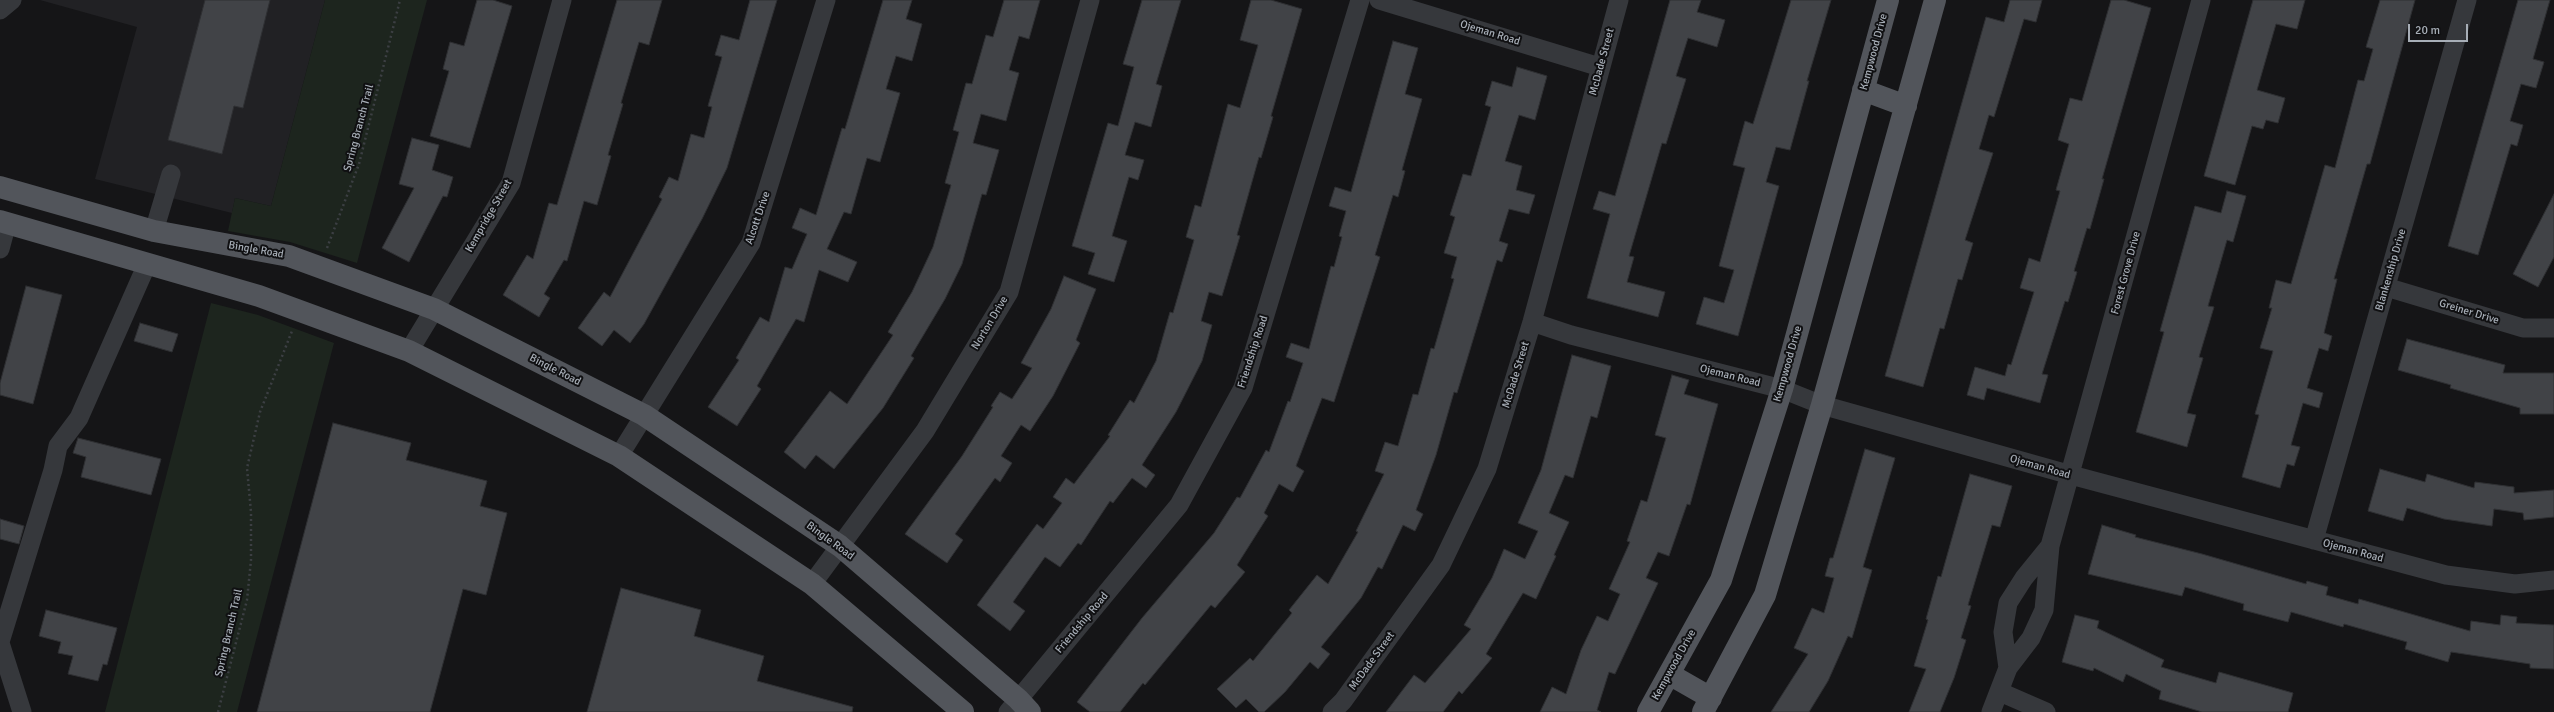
<!DOCTYPE html>
<style>
body{margin:0}
#map{position:relative;width:2554px;height:712px;overflow:hidden;background:#151517;font-family:Signika,sans-serif}
canvas{display:block}
.scale{position:absolute;left:2408px;top:24px;width:60px;height:18px;box-sizing:border-box;border:2px solid #a7aeb7;border-top:0;padding-left:5px;font-size:12px;line-height:14px;white-space:nowrap;color:#a7aeb7;-webkit-text-stroke:3px #101012;paint-order:stroke}
</style>
<div id="map">
<canvas width="2554" height="712"></canvas>
<div class="scale">20 m</div>
</div>
<script>
const c = document.querySelector('canvas').getContext('2d');
c.lineJoin = 'round';
function paint(path, color) { c.fillStyle = color; c.fill(path, 'evenodd'); }
const shape = rows => new Path2D(rows.map(r => 'M' + r).join(''));
function stroke(path, color, width, dash) { c.strokeStyle = color; c.lineWidth = width; c.lineCap = dash ? 'butt' : 'round'; c.setLineDash(dash || []); c.stroke(path); }
function drawText(font, color, halo, rows, align = 'center') {
  c.font = font + ' Signika,sans-serif'; c.lineWidth = 4; c.setLineDash([]); c.textBaseline = 'middle'; c.strokeStyle = halo; c.fillStyle = color; for (const [text, x, y, turn = 0] of rows) {
    c.save(); c.translate(x, y); c.rotate((+turn || 0) * Math.PI / 180); c.textAlign = isNaN(turn) ? turn : align; if (halo) c.strokeText(text, 0, 0); c.fillText(text, 0, 0); c.restore();
  }
}
paint(shape([
 [40,0,325,0,271,206,235,198,232,213,95,179,137,27]
]), '#212124');
paint(shape([
 [325,0,427,0,357,263,290,242,228,231,235,198,271,206],
 [211,303,258,315,334,343,237,712,105,712]
]), '#1d251e');
const building = shape([
 [205,0,270,0,243,108,234,106,222,154,168,140,205,0],
 [477,0,493,0,512,6,470,148,430,136,449,71,443,69,450,42,464,46,477,0],
 [617,0,662,0,649,45,639,42,621,103,623,104,608,155,611,156,597,205,584,201,567,261,564,260,544,294,550,298,539,317,503,295,527,255,533,259,549,203,557,205,617,0],
 [750,0,777,0,727,168,702,219,644,324,630,343,614,330,602,346,578,328,604,292,610,297,662,199,659,197,669,177,678,181,691,134,704,138,712,107,708,106,722,57,715,55,721,35,739,40,750,0],
 [883,0,912,0,906,19,922,24,912,61,896,56,886,89,900,93,880,162,867,158,851,214,844,212,827,249,857,262,848,282,819,270,804,322,796,319,757,386,761,389,737,426,708,407,739,360,736,358,760,317,769,322,785,267,792,269,807,234,792,228,800,208,816,215,842,128,845,129,883,0],
 [1004,0,1040,0,1029,39,1019,36,1009,70,1019,73,1006,121,981,114,973,143,999,150,986,195,982,194,962,264,945,299,911,356,914,358,883,408,834,469,816,455,805,469,784,452,830,391,847,404,893,335,888,332,912,292,933,247,951,185,945,183,959,132,953,130,966,83,972,84,986,35,993,37,1004,0],
 [1142,0,1181,0,1156,84,1162,86,1151,127,1135,122,1125,155,1144,160,1138,180,1129,177,1112,236,1127,241,1114,282,1088,274,1095,253,1072,246,1108,123,1118,126,1134,67,1123,64,1142,0],
 [1251,0,1271,0,1302,9,1271,116,1273,117,1261,158,1259,157,1237,235,1240,236,1222,296,1209,292,1201,321,1212,325,1202,361,1176,412,1142,465,1155,475,1146,488,1132,478,1113,503,1110,501,1081,545,1078,543,1060,567,1045,557,1013,602,1025,611,1010,631,977,605,1037,524,1043,529,1062,503,1053,497,1066,478,1074,484,1110,436,1108,435,1130,400,1134,403,1156,361,1170,312,1173,313,1194,240,1186,237,1195,205,1201,207,1228,104,1240,108,1258,45,1240,40,1251,0],
 [1670,0,1701,0,1697,12,1725,20,1717,47,1688,38,1676,76,1686,79,1666,144,1662,143,1629,256,1634,257,1627,282,1665,292,1658,317,1587,298,1610,214,1593,209,1599,191,1615,196,1670,0],
 [1791,0,1831,0,1807,81,1809,81,1790,150,1776,147,1766,182,1779,186,1738,336,1696,324,1704,297,1724,303,1734,270,1719,266,1745,168,1733,165,1745,121,1753,124,1791,0],
 [2010,0,2042,0,2036,22,2024,19,1994,117,1989,115,1979,149,1993,153,1965,240,1973,243,1962,280,1958,279,1944,329,1940,328,1923,387,1885,376,1986,17,2004,22,2010,0],
 [2111,0,2124,0,2151,8,2102,179,2104,179,2090,229,2087,228,2074,271,2077,272,2068,302,2065,301,2042,374,2048,375,2040,403,1987,388,1984,400,1967,395,1975,367,2005,376,2008,364,2011,365,2034,292,2020,288,2029,258,2040,262,2060,191,2056,190,2069,144,2058,140,2070,98,2082,101,2111,0],
 [2253,0,2305,0,2297,29,2276,24,2257,90,2285,98,2278,123,2266,120,2263,129,2252,126,2235,185,2204,176,2253,0],
 [2380,0,2415,0,2370,164,2367,164,2334,279,2337,279,2324,333,2332,336,2328,351,2319,348,2307,388,2323,393,2319,408,2303,403,2291,445,2300,447,2294,466,2287,464,2280,488,2242,477,2259,415,2255,414,2273,351,2260,348,2272,308,2269,308,2276,280,2291,284,2325,165,2335,168,2358,80,2364,81,2373,49,2366,47,2380,0],
 [2518,0,2550,0,2533,59,2544,62,2536,88,2521,84,2510,121,2523,125,2517,146,2511,144,2478,255,2448,246,2518,0],
 [1393,41,1418,48,1405,94,1422,99,1402,170,1405,171,1398,197,1393,195,1375,255,1380,257,1334,402,1322,398,1296,466,1304,471,1293,492,1279,484,1264,513,1268,516,1237,565,1245,572,1215,608,1211,605,1145,685,1143,683,1120,712,1090,712,1077,702,1142,618,1214,533,1237,497,1240,498,1266,450,1269,452,1288,401,1290,402,1303,363,1286,357,1291,343,1309,349,1331,266,1334,267,1342,237,1339,236,1346,211,1329,206,1335,187,1351,192,1393,41],
 [1517,67,1547,76,1535,120,1519,115,1505,161,1522,166,1516,190,1535,195,1529,214,1509,209,1499,241,1508,244,1502,262,1497,260,1457,393,1454,392,1436,455,1416,510,1423,514,1415,531,1403,525,1382,569,1378,567,1361,598,1321,647,1330,654,1318,669,1310,662,1285,692,1264,712,1259,712,1246,699,1236,708,1217,689,1250,658,1253,661,1292,613,1289,610,1317,575,1328,584,1358,532,1356,531,1384,474,1375,471,1385,442,1398,446,1413,394,1418,395,1431,348,1434,349,1454,279,1451,278,1457,257,1444,253,1455,217,1450,215,1463,174,1471,176,1491,107,1485,105,1492,81,1512,87,1517,67],
 [412,138,439,145,432,170,453,177,447,197,443,196,409,262,382,248,414,188,399,184,412,138],
 [2227,191,2246,196,2233,242,2227,240,2208,306,2214,307,2199,357,2203,358,2187,413,2196,415,2187,447,2136,432,2164,332,2160,331,2195,206,2221,213,2227,191],
 [2554,194,2554,257,2538,287,2513,274,2554,194],
 [1064,276,1096,289,1076,340,1080,343,1053,396,1030,431,1021,425,1001,456,1012,463,1000,482,995,478,955,534,963,540,947,563,905,534,962,456,993,407,991,406,1000,392,1012,399,1032,368,1021,363,1051,309,1064,276],
 [26,286,62,295,33,404,0,395,0,383,26,286],
 [140,323,178,334,172,352,134,341,140,323],
 [2407,339,2505,365,2503,373,2554,373,2554,414,2520,414,2520,408,2450,388,2451,385,2398,370,2407,339],
 [1572,355,1611,366,1597,418,1591,416,1573,478,1565,475,1549,513,1569,522,1554,555,1556,556,1536,599,1523,593,1486,654,1492,658,1462,694,1459,691,1443,712,1386,712,1414,675,1425,683,1471,629,1464,625,1492,578,1504,549,1525,559,1538,531,1518,523,1541,470,1572,355],
 [1672,375,1689,380,1684,394,1718,404,1690,505,1687,504,1669,556,1658,552,1646,578,1658,583,1615,674,1609,672,1597,710,1601,712,1540,712,1552,687,1566,694,1581,650,1597,616,1608,621,1620,594,1609,589,1630,542,1627,541,1641,500,1647,502,1666,438,1655,435,1672,375],
 [333,423,411,443,406,460,487,481,480,506,507,513,486,595,463,589,430,712,257,712,333,423],
 [78,438,161,459,151,495,81,477,86,457,73,453,78,438],
 [1865,449,1895,458,1863,567,1872,570,1852,638,1848,636,1828,681,1809,712,1771,712,1808,654,1794,648,1812,608,1824,613,1834,578,1825,576,1830,558,1833,558,1865,449],
 [2380,469,2425,482,2427,474,2474,488,2475,482,2514,487,2514,493,2554,490,2554,517,2524,520,2523,513,2494,509,2492,526,2444,519,2407,508,2403,521,2368,511,2380,469],
 [1970,474,2012,486,2000,527,1992,525,1968,605,1971,606,1961,638,1966,640,1954,678,1940,712,1909,712,1926,669,1914,666,1928,620,1926,619,1938,576,1941,577,1970,474],
 [0,519,24,526,19,544,0,539,0,519],
 [2102,525,2136,535,2135,537,2202,554,2306,584,2307,581,2328,587,2326,595,2358,604,2359,599,2470,631,2471,621,2500,625,2501,615,2517,617,2516,623,2554,625,2554,669,2530,668,2530,664,2451,652,2448,662,2405,649,2407,642,2344,624,2343,627,2291,612,2288,622,2243,610,2244,604,2185,587,2182,596,2088,574,2102,525],
 [621,588,701,610,694,636,764,656,757,681,853,707,852,712,587,712,621,588],
 [46,610,117,628,107,665,103,664,98,681,68,674,73,656,58,653,61,642,39,636,46,610],
 [2075,615,2099,621,2097,628,2164,660,2161,667,2216,683,2219,672,2293,693,2288,712,2202,712,2159,699,2161,691,2126,674,2123,682,2094,668,2093,671,2062,662,2075,615]
]);
paint(building, '#414347');
stroke(building, '#2f3033', 1);
stroke(shape([
 [327,248,359,164,400,0],
 [218,712,247,600,251,560,251,512,247,468,260,412,292,331]
]), '#3c3f43', 2.5, [2, 3]);
stroke(shape([
 [1379,0,1600,67],
 [0,10,12,0],
 [154,231,171,174],
 [0,249,7,223],
 [2386,287,2523,328,2554,328],
 [1532,322,1571,335,1782,389,1822,405,2071,475,2446,575,2515,584,2554,580],
 [409,351,511,183,562,0],
 [619,456,751,243,826,0],
 [2314,540,2467,0],
 [812,584,925,431,1009,292,1090,0],
 [0,642,53,470,58,446,79,418,147,264],
 [0,643,22,712],
 [2008,668,2003,632,2008,603,2024,578,2050,546],
 [2000,692,2046,712],
 [1008,712,1179,505,1243,388,1360,0],
 [1332,712,1343,701,1441,565,1487,469,1532,322,1619,0],
 [1991,712,2008,668,2031,638,2044,610,2050,546,2201,0]
]), '#36383c', 19);
stroke(shape([
 [1863,90,1906,106],
 [0,187,154,231,289,256,434,309,644,415,840,546,1018,699,1030,712],
 [0,221,259,296,409,351,619,456,812,584,963,712],
 [1669,674,1711,698],
 [1648,712,1721,580,1782,389,1888,0],
 [1703,712,1765,595,1822,405,1935,0]
]), '#52555b', 22);
drawText('11px', '#a7aeb7', '#101012', [
 ["Ojeman Road",1490,33,17],
 ["Kempwood Drive",1874,52,-75],
 ["McDade Street",1602,62,-75],
 ["Spring Branch Trail",359,128,-75],
 ["Kempridge Street",489,216,-60],
 ["Alcott Drive",758,218,-71],
 ["Bingle Road",256,250,10],
 ["Blankenship Drive",2391,270,-74],
 ["Forest Grove Drive",2126,273,-75],
 ["Greiner Drive",2469,312,17],
 ["Norton Drive",990,323,-59],
 ["Friendship Road",1253,352,-72],
 ["Kempwood Drive",1788,364,-74],
 ["Bingle Road",555,370,27],
 ["McDade Street",1516,375,-73],
 ["Ojeman Road",1730,376,14],
 ["Ojeman Road",2040,467,16],
 ["Bingle Road",830,541,36],
 ["Ojeman Road",2353,551,15],
 ["Friendship Road",1082,623,-50],
 ["Spring Branch Trail",229,633,-77],
 ["McDade Street",1372,661,-54],
 ["Kempwood Drive",1674,665,-61]
]);
</script>
